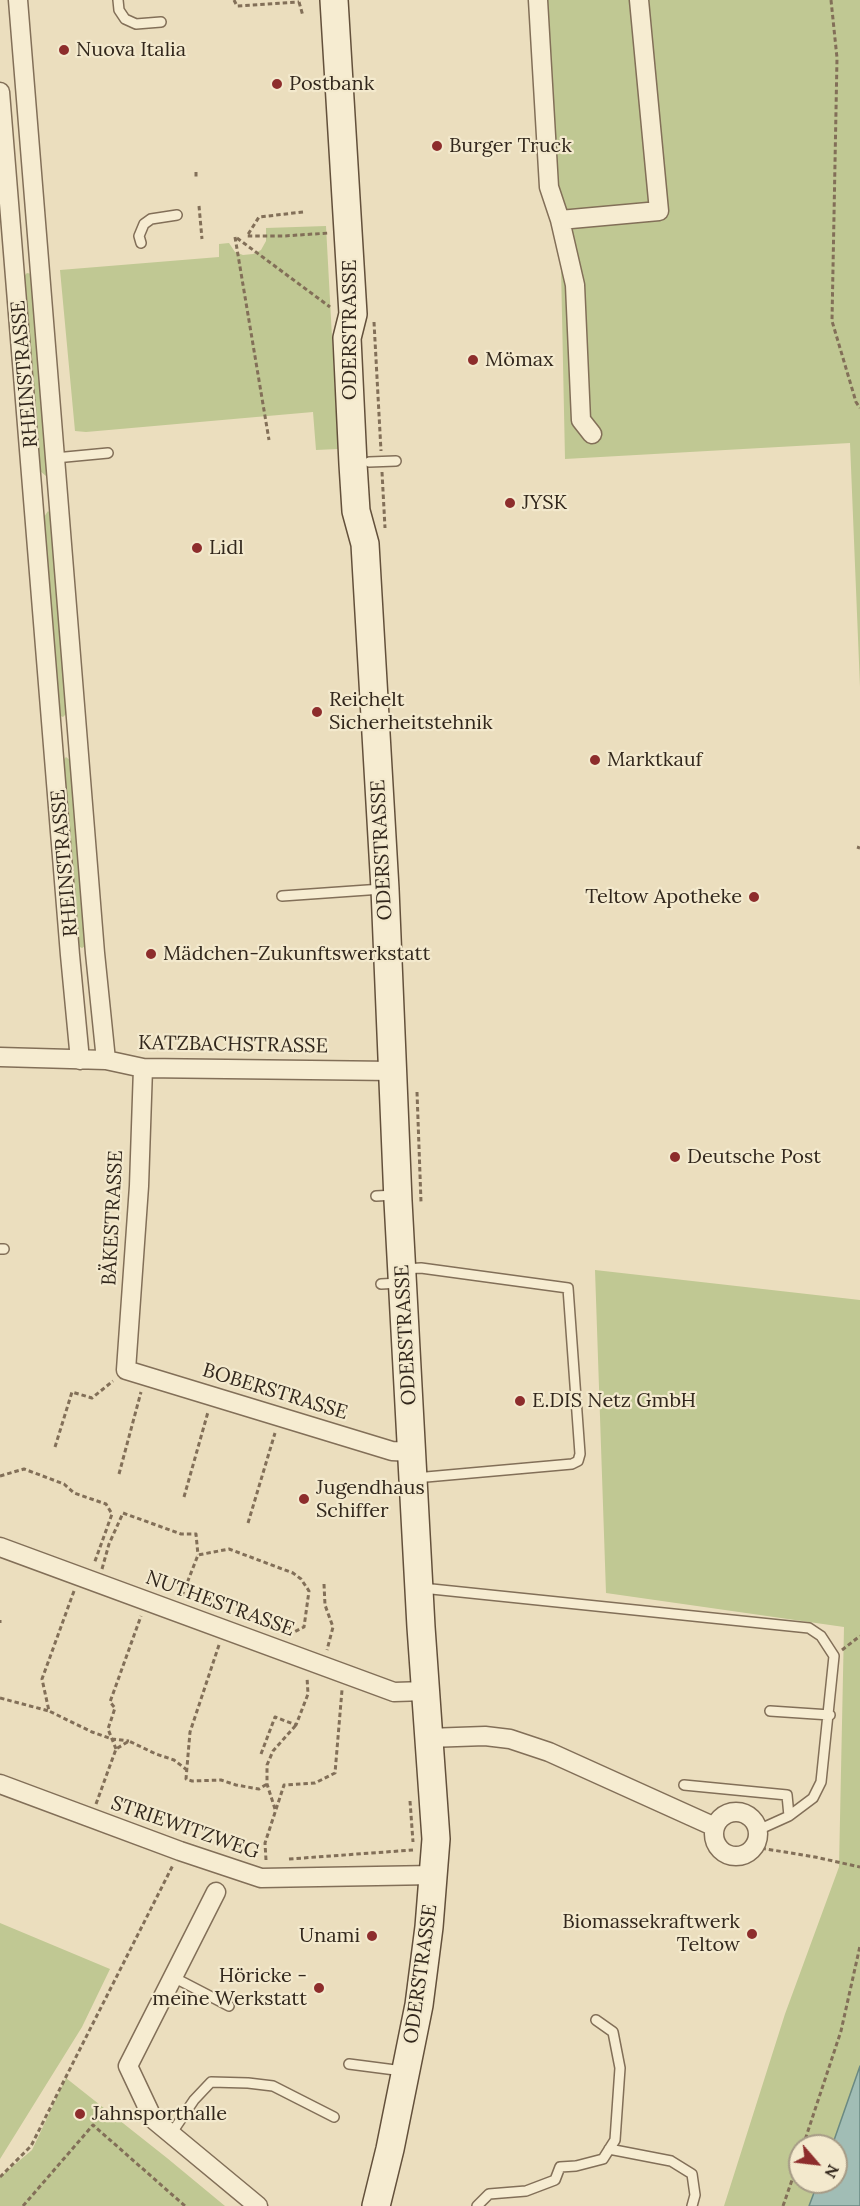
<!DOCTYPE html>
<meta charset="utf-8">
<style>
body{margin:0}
#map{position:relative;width:860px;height:2206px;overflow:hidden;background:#ebdebe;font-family:Lora,serif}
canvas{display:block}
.north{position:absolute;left:788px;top:2134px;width:60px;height:60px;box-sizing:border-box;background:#f3e9cd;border:2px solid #a69b86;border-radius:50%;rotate:118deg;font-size:16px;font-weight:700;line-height:24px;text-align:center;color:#32271c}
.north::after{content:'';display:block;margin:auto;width:21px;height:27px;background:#8d2d2c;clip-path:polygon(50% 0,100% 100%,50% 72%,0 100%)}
</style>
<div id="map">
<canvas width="860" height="2206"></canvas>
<div class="north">N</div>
</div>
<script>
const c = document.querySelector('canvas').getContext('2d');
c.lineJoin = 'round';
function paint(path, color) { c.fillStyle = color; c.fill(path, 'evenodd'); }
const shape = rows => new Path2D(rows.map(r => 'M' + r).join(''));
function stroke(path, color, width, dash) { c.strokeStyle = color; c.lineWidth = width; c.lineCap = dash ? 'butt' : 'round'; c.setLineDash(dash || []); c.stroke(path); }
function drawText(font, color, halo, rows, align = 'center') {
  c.font = font + ' Lora,serif'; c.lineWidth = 4.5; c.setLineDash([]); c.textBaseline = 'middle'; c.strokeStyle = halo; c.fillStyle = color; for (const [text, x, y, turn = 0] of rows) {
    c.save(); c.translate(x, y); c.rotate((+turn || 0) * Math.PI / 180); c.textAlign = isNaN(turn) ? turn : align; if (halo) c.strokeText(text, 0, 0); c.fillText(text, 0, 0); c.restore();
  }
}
paint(shape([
 [538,0,860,0,860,687,850,443,565,459,560,220],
 [326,226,338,449,316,450,313,412,86,432,75,431,60,270,219,257,219,244,229,243,235,252,243,255,253,254,261,250,266,241,266,228],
 [27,273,32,274,48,474,46,476,40,471,24,282,24,276],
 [48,511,53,516,66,714,63,717,58,715,44,517],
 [66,757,71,761,89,944,82,948,76,945,61,762],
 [595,1270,860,1300,860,2066,832,2146,800,2146,800,2182,818,2182,809,2206,724,2206,785,2014,839,1867,844,1627,606,1593],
 [0,1923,110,1969,82,2027,0,2159],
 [66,2078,167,2158,225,2206,0,2206,0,2177,32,2150]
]), '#c0c893');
const water = shape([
 [860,2066,860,2206,809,2206,818,2182,836,2182,836,2146,832,2146,860,2066]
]);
paint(water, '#a1bdb5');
stroke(water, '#6a8982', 1.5);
const service = shape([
 [118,0,119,10,125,19,136,24,161,22],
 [141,243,139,236,144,224,151,219,177,215],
 [55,458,108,453],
 [369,462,396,461],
 [282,896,382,889],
 [376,1196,395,1195],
 [0,1249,4,1249],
 [404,1269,421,1268,568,1288,580,1454,578,1461,572,1464,415,1478],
 [381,1284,400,1283],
 [422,1588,809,1628,821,1636,834,1656,821,1782,813,1798,789,1816,758,1830],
 [770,1711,830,1715],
 [684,1785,787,1795,789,1816],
 [173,1977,229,2006],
 [349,2064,403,2071],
 [171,2134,194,2100,211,2082,248,2083,273,2086,334,2117],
 [609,2149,671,2161,692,2174,695,2195,692,2206],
 [477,2206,489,2194,526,2191,555,2180,560,2167,576,2166,603,2159,615,2140,620,2068,613,2032,596,2020]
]);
const minor = shape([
 [18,0,95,953,106,1060],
 [538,0,549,187,560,220,575,285,581,420,592,434],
 [0,92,70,955,80,1060],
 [560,220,659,211,639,0],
 [0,1057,106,1060,143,1068,393,1071],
 [143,1068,139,1186,126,1370,392,1451,412,1452],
 [0,1547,394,1692,426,1691],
 [428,1738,485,1736,510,1739,549,1752,715,1827],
 [0,1784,180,1851,261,1878,434,1875],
 '714 1834a22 22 0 1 1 44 0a22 22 0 1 1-44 0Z',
 [216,1892,128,2066,153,2119,258,2206]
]);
const secondary = shape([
 [334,0,353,314,347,338,353,464,356,511,365,544,385,889,398,1201,421,1627,436,1839,429,1927,419,2005,390,2149,376,2206]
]);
stroke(service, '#826f58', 12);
stroke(minor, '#826f58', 21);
stroke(secondary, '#63503b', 30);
stroke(shape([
 [234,0,237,6,299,2],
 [831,0,837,58,832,321,856,402,860,408],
 [299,2,303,16],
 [196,172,196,177],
 [199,206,202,239],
 [303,212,259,217,247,236,284,236,329,233],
 [235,237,269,440],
 [237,238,330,307],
 [374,322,381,451],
 [382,472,385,528],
 [857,847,860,848],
 [417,1092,421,1202],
 [55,1447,72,1392,92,1398,113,1381],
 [119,1474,141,1392],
 [0,1476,24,1469,64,1484,74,1493,106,1504,112,1514,94,1564],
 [184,1497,208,1412],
 [248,1523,275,1433],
 [102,1569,109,1544,123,1513,181,1534,196,1534,198,1555],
 [324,1584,325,1605,333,1627,327,1650],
 [74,1591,42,1679,49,1711,92,1732,112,1739,129,1741],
 [182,1596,198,1555,229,1549,293,1573,301,1579,309,1591,304,1627,290,1634,270,1626,269,1629],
 [0,1620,0,1623],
 [219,1645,190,1732,186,1779,192,1781,221,1780,236,1785,259,1789,267,1784],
 [842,1650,860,1636],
 [0,1698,49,1711],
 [116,1749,108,1729,115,1708,110,1702,141,1616],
 [261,1754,275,1717,296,1725,308,1694,307,1677],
 [410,1801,413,1842],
 [96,1804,116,1749,129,1741,156,1754,174,1760,187,1770],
 [275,1809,267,1784,267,1765,273,1751,296,1725],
 [754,1847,815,1857,860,1867],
 [289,1859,413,1850],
 [266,1860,265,1843,284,1785,315,1783,335,1773,342,1690],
 [803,2146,841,2031,860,1946],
 [0,2177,31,2146,173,1865],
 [23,2206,93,2125,185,2206],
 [783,2206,800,2157]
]), '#826f58', 3, [4.5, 3]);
stroke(service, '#f6ecd1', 9);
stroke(minor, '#f6ecd1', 18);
stroke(secondary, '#f6ecd1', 27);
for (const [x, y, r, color] of [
 [64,50,6,"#8d2d2c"],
 [277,84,6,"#8d2d2c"],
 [437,146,6,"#8d2d2c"],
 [473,360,6,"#8d2d2c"],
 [510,503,6,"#8d2d2c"],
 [197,548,6,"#8d2d2c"],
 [317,712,6,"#8d2d2c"],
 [595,760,6,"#8d2d2c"],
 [754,897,6,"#8d2d2c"],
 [151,954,6,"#8d2d2c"],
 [675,1157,6,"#8d2d2c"],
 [520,1401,6,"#8d2d2c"],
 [304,1499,6,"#8d2d2c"],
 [752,1934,6,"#8d2d2c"],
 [372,1936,6,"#8d2d2c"],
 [319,1988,6,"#8d2d2c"],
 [80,2114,6,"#8d2d2c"]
]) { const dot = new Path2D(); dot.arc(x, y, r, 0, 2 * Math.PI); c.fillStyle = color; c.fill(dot); stroke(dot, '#f3e9cd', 2); }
drawText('20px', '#32271c', '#f3e9cd', [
 ["Nuova Italia",76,50],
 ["Postbank",289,84],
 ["Burger Truck",449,146],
 ["Mömax",485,360],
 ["JYSK",522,503],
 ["Lidl",209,548],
 ["Reichelt",329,700],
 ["Sicherheitstehnik",329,723],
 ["Marktkauf",607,760],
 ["Teltow Apotheke",742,897,"right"],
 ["Mädchen-Zukunftswerkstatt",163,954],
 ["Deutsche Post",687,1157],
 ["E.DIS Netz GmbH",532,1401],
 ["Jugendhaus",316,1488],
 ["Schiffer",316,1511],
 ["Biomassekraftwerk",740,1922,"right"],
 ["Teltow",740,1945,"right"],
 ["Unami",360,1936,"right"],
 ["Höricke -",307,1976,"right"],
 ["meine Werkstatt",307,1999,"right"],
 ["Jahnsporthalle",92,2114]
], 'left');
drawText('20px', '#32271c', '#f3e9cd', [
 ["ODERSTRASSE",350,330,-90],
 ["RHEINSTRASSE",25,374,-95],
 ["ODERSTRASSE",382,850,-93],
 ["RHEINSTRASSE",65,863,-95],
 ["KATZBACHSTRASSE",233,1045,1],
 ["BÄKESTRASSE",113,1218,-87],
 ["ODERSTRASSE",406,1335,-93],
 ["BOBERSTRASSE",275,1392,17],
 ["NUTHESTRASSE",220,1604,20],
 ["STRIEWITZWEG",185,1828,19],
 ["ODERSTRASSE",421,1974,-82]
]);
</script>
